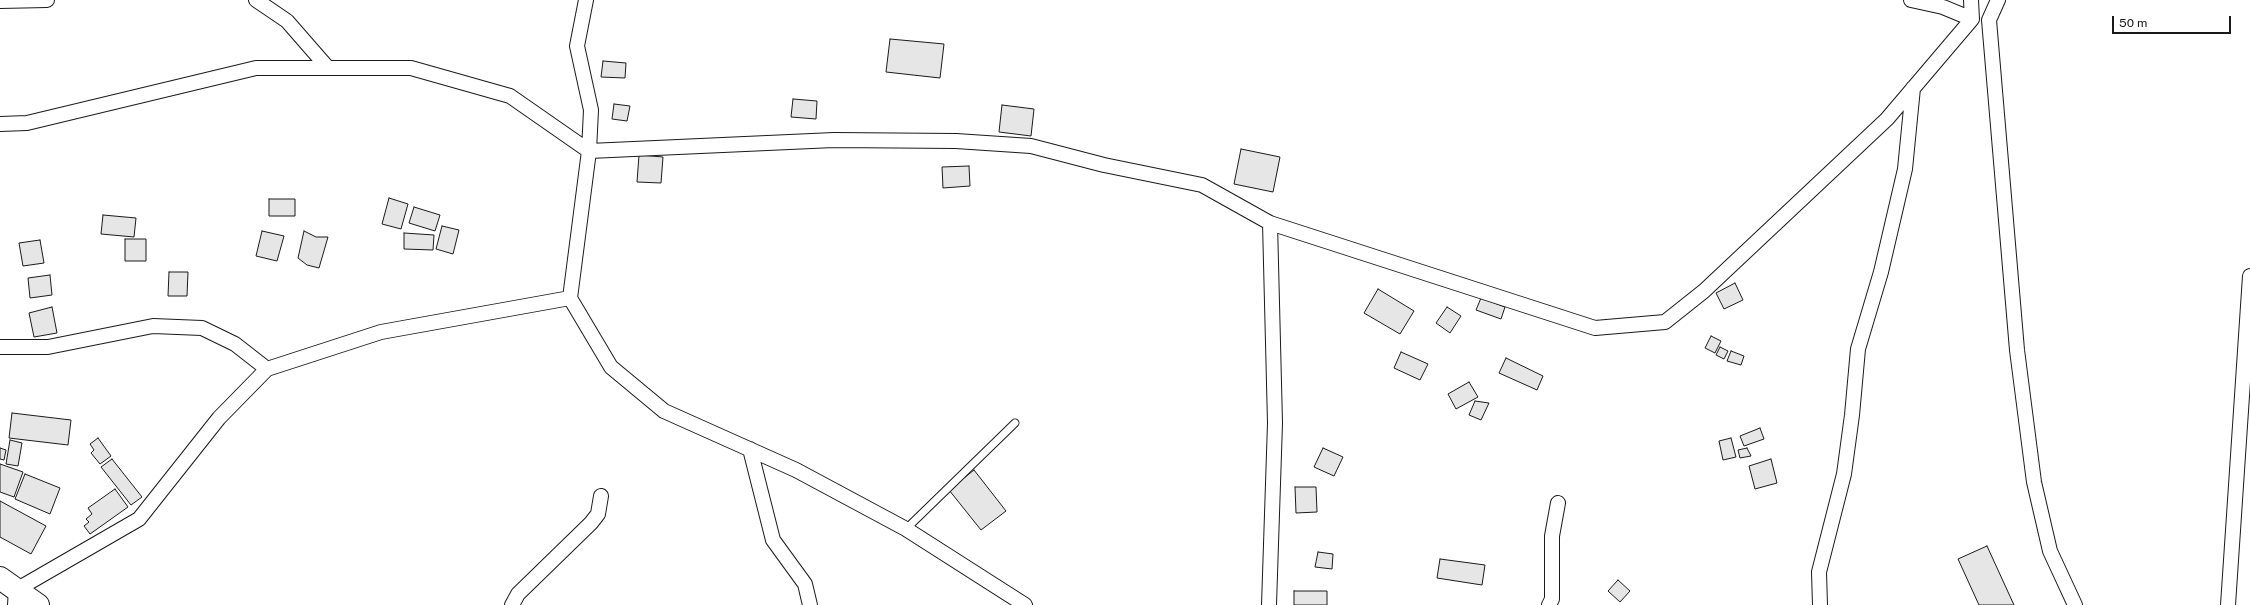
<!DOCTYPE html>
<style>
body{margin:0}
#map{position:relative;width:2250px;height:605px;overflow:hidden;background:#fff;font-family:"Public Sans",sans-serif}
canvas{display:block}
.scale{position:absolute;left:2112px;top:16px;width:119px;height:18px;box-sizing:border-box;border:2px solid #1a1a1a;border-top:0;padding-left:5px;font-size:12px;line-height:14px;white-space:nowrap;color:#1a1a1a;-webkit-text-stroke:3px #fff;paint-order:stroke}
</style>
<div id="map">
<canvas width="2250" height="605"></canvas>
<div class="scale">50 m</div>
</div>
<script>
const c = document.querySelector('canvas').getContext('2d');
c.lineJoin = 'round';
function paint(path, color) { c.fillStyle = color; c.fill(path, 'evenodd'); }
const shape = rows => new Path2D(rows.map(r => 'M' + r).join(''));
function stroke(path, color, width, dash) { c.strokeStyle = color; c.lineWidth = width; c.lineCap = dash ? 'butt' : 'round'; c.setLineDash(dash || []); c.stroke(path); }
const building = shape([
 [890,39,944,44,940,78,886,72,890,39],
 [603,61,626,63,625,78,601,77,603,61],
 [793,99,817,101,816,119,791,117,793,99],
 [614,104,630,106,627,121,612,119,614,104],
 [1002,105,1034,109,1031,136,999,132,1002,105],
 [1241,149,1280,157,1273,192,1234,184,1241,149],
 [639,155,663,157,661,183,637,182,639,155],
 [969,166,970,186,943,188,942,167,969,166],
 [389,198,408,204,401,229,382,224,389,198],
 [269,199,295,199,295,216,269,216,269,199],
 [414,207,440,215,435,231,409,223,414,207],
 [103,215,136,218,134,237,101,234,103,215],
 [442,226,459,230,453,254,436,249,442,226],
 [262,231,284,236,277,261,256,256,262,231],
 [304,231,316,237,328,237,319,268,307,265,298,258,304,231],
 [404,233,434,235,433,250,404,249,404,233],
 [125,239,146,239,146,261,125,261,125,239],
 [40,240,44,263,23,266,19,243,40,240],
 [169,272,188,272,187,296,168,296,169,272],
 [50,275,52,295,30,298,28,278,50,275],
 [1735,283,1743,300,1724,309,1716,293,1735,283],
 [1378,289,1414,311,1400,334,1364,313,1378,289],
 [1481,298,1505,307,1501,319,1476,310,1481,298],
 [52,307,57,333,34,337,29,313,52,307],
 [1447,307,1461,316,1450,333,1436,323,1447,307],
 [1711,336,1721,341,1715,353,1705,348,1711,336],
 [1720,347,1728,351,1724,359,1716,355,1720,347],
 [1731,351,1744,356,1741,365,1727,361,1731,351],
 [1401,352,1428,364,1420,380,1394,368,1401,352],
 [1506,358,1543,376,1537,390,1499,373,1506,358],
 [1469,382,1478,397,1456,409,1448,394,1469,382],
 [1475,401,1489,403,1481,420,1469,415,1475,401],
 [12,413,71,420,68,445,9,438,12,413],
 [1760,428,1764,439,1744,446,1740,436,1760,428],
 [98,438,111,456,100,464,91,453,94,450,90,444,98,438],
 [1731,438,1736,457,1723,460,1719,441,1731,438],
 [10,440,22,443,18,466,6,464,10,440],
 [0,448,6,450,4,460,0,459,0,448],
 [1323,448,1343,457,1334,476,1314,467,1323,448],
 [1747,448,1751,456,1740,458,1738,450,1747,448],
 [112,459,142,497,131,505,101,467,112,459],
 [1771,459,1777,483,1755,489,1749,466,1771,459],
 [0,464,23,472,14,497,0,492,0,464],
 [974,470,1006,511,981,530,949,490,974,470],
 [25,474,60,488,50,514,15,499,25,474],
 [1295,487,1316,487,1317,512,1296,513,1295,487],
 [115,489,128,507,90,534,84,526,89,522,86,519,92,514,88,508,115,489],
 [0,501,46,526,31,554,0,537,0,501],
 [1987,546,2014,605,1979,605,1958,559,1987,546],
 [1318,552,1333,554,1332,569,1315,567,1318,552],
 [1440,559,1485,565,1482,585,1437,578,1440,559],
 [1618,580,1630,591,1620,602,1608,591,1618,580],
 [1294,591,1327,591,1327,605,1294,605,1294,591]
]);
paint(building, '#e6e6e6');
stroke(building, '#1a1a1a', 1);
const service = shape([
 [906,529,1015,423]
]);
const minor = shape([
 [256,0,287,21,328,68],
 [586,0,577,46,591,110,589,151,570,298,611,367,664,411,796,470,906,529,1025,605],
 [1911,0,1943,7,1972,19],
 [1998,0,1989,20,2017,350,2034,482,2050,551,2075,605],
 [0,1,47,0],
 [0,124,27,123,256,68,411,68,510,96,589,151,834,140,956,141,1031,146,1104,165,1202,185,1270,223,1595,328,1665,322,1704,291,1887,119,1972,19,1971,0],
 [0,347,48,347,153,326,202,328,235,344,267,369],
 [750,449,773,540,805,584,810,605],
 [15,605,16,590,139,519,219,418,267,369,381,332,570,298],
 [512,605,518,594,591,523,598,514,601,496],
 [1269,605,1275,423,1270,223],
 [1549,605,1552,599,1552,536,1558,503],
 [1820,605,1819,572,1844,474,1852,415,1858,349,1881,272,1905,169,1913,88],
 [2228,605,2250,276]
]);
const primary = shape([
 [0,578,38,605]
]);
stroke(service, '#1a1a1a', 9);
stroke(minor, '#1a1a1a', 16);
stroke(primary, '#1a1a1a', 24);
stroke(service, '#fff', 7);
stroke(minor, '#fff', 14);
stroke(primary, '#fff', 22);
</script>
